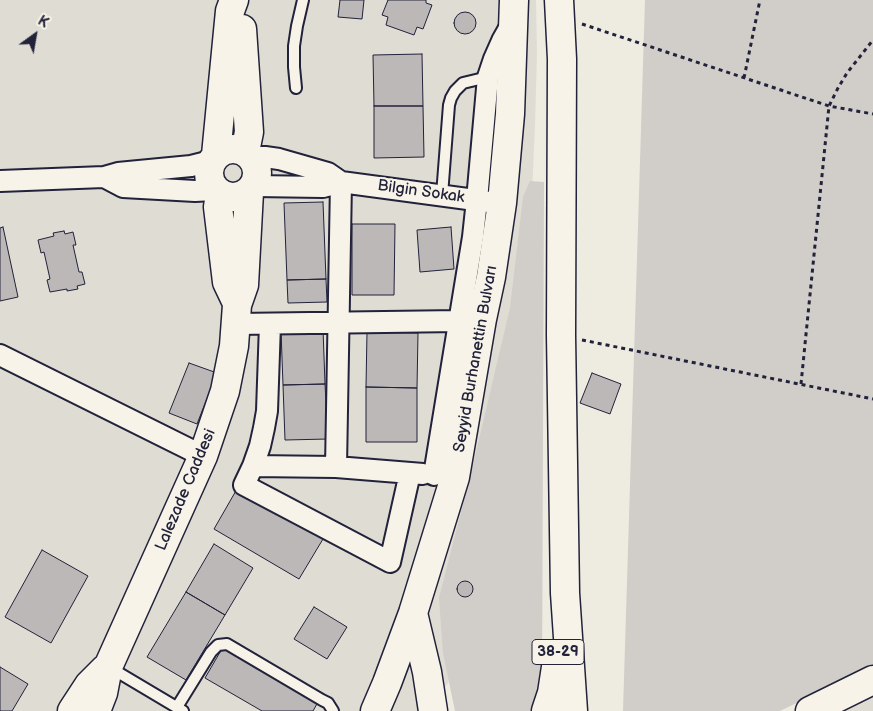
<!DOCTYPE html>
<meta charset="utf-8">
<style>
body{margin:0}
#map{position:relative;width:873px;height:711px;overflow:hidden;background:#eeebe1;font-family:"Balsamiq Sans",sans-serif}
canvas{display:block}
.north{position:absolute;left:10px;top:10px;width:50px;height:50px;-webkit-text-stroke:4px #f7f3e8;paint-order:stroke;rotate:32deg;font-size:14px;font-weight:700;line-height:20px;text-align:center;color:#22223b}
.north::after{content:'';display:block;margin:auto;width:18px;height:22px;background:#22223b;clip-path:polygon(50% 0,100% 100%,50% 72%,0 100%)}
</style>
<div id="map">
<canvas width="873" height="711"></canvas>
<div class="north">K</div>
</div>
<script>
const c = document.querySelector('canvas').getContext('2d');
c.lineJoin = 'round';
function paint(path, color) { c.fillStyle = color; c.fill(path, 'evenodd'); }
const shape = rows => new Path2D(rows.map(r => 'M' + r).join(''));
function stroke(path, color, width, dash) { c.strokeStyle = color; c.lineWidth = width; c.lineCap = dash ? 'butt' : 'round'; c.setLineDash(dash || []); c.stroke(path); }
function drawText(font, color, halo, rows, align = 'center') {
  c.font = font + ' "Balsamiq Sans",sans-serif'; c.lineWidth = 4; c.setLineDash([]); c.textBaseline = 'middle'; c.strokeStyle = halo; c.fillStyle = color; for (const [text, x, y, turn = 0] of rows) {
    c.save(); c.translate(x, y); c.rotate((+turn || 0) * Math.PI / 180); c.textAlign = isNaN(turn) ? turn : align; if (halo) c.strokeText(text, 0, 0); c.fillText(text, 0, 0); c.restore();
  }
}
paint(shape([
 [0,0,536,0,537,54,535,124,532,193,483,629,430,711,0,711],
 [873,688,873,711,824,711]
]), '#dfdcd4');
paint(shape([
 [645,0,873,0,873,666,780,711,623,711],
 [530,181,544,182,542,689,535,711,455,711,443,653,439,598,473,465,510,308,523,197]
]), '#d1cdc9');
const building = shape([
 [340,0,364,0,362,19,338,17,340,0],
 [388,0,426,0,426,3,432,5,423,29,417,27,414,35,386,25,388,17,382,15,388,0],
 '454 23a11 11 0 1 1 22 0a11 11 0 1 1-22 0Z',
 [422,54,423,106,374,106,373,55,422,54],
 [374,106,423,106,424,157,374,158,374,106],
 [323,202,326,279,287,280,284,203,323,202],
 [352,224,395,224,394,295,352,295,352,224],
 [3,227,18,297,0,301,0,228,3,227],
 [451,227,454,269,420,272,417,230,451,227],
 [64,231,65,234,73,232,76,245,73,245,79,272,82,272,85,284,77,286,78,289,67,291,67,289,50,292,47,280,50,279,44,252,41,253,38,240,54,236,53,233,64,231],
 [326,279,327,302,288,303,287,280,326,279],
 [323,329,325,384,283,385,281,331,323,329],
 [367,332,418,333,417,388,366,387,367,332],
 [189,363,217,373,197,424,169,413,189,363],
 [592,373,621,384,610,414,580,403,592,373],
 [325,384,328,439,285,440,283,385,325,384],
 [366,387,417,388,417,442,366,442,366,387],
 [237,489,323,539,299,579,214,529,237,489],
 [214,544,253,568,225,615,186,592,214,544],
 [42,550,88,576,51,643,5,617,42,550],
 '457 589a8 8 0 1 1 16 0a8 8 0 1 1-16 0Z',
 [186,592,225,615,186,680,147,657,186,592],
 [314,607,347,627,327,659,294,639,314,607],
 [223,647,318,702,313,711,262,711,205,678,223,647],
 [0,667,28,684,12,711,0,711,0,667]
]);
paint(building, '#bbb8b7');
stroke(building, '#22223b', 1);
const lane = shape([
 [296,88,294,67,294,46,297,26,303,0],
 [442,195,449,105,451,98,455,91,463,83,488,77],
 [109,667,183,711],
 [177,707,211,652,218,645,227,644,322,700,328,703,333,711]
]);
const street = shape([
 [251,157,265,157,279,159,328,173,341,182],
 [104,177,123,187,195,191,214,190],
 [0,181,104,177,118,173,191,166,211,161],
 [254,186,323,187,341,182,490,202],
 [236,324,459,321],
 [270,324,267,411,264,428,260,446,253,466,244,485,390,562,410,473],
 [0,355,203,456],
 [253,466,336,467,423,474],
 [336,467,341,182],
 [434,475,473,237,477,200,488,77,494,59,502,41,511,25]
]);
const secondary = shape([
 [242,29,249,132,245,152],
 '209 173a24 24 0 1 1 48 0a24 24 0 1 1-48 0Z',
 [216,155,230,11,234,0],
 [220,194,218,207,227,282,237,303],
 [72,711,89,685,105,669],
 [96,711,103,693,108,667,203,456,225,391,234,346,237,305,244,285,249,192],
 [810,711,873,680]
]);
const primary = shape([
 [559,0,562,59,561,335,565,593,573,711],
 [413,613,427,672,433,711],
 [375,711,387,683,413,613,455,477,482,319,491,277,502,203,510,114,514,0],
 [546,711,552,693,558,654]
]);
stroke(lane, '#22223b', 14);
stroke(street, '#22223b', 24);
stroke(secondary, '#22223b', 31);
stroke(primary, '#22223b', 31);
stroke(shape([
 [582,24,829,106,873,114],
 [744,78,760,0],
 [582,340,873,399],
 [801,384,829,106,838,88,847,73,873,40]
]), '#22223b', 3, [4, 4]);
stroke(lane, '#f7f3e8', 10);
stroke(street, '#f7f3e8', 20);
stroke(secondary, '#f7f3e8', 28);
stroke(primary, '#f7f3e8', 28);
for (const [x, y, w] of [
 [558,652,52]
]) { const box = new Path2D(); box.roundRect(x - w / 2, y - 12.5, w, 25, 4); c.fillStyle = '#f7f3e8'; c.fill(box); stroke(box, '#22223b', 1); }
drawText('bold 15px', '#22223b', null, [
 ["38-29",558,652]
]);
drawText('16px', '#22223b', '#f7f3e8', [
 ["Bilgin Sokak",421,192,8],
 ["Seyyid Burhanettin Bulvarı",476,359,-80],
 ["Lalezade Caddesi",186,490,-67]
]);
</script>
